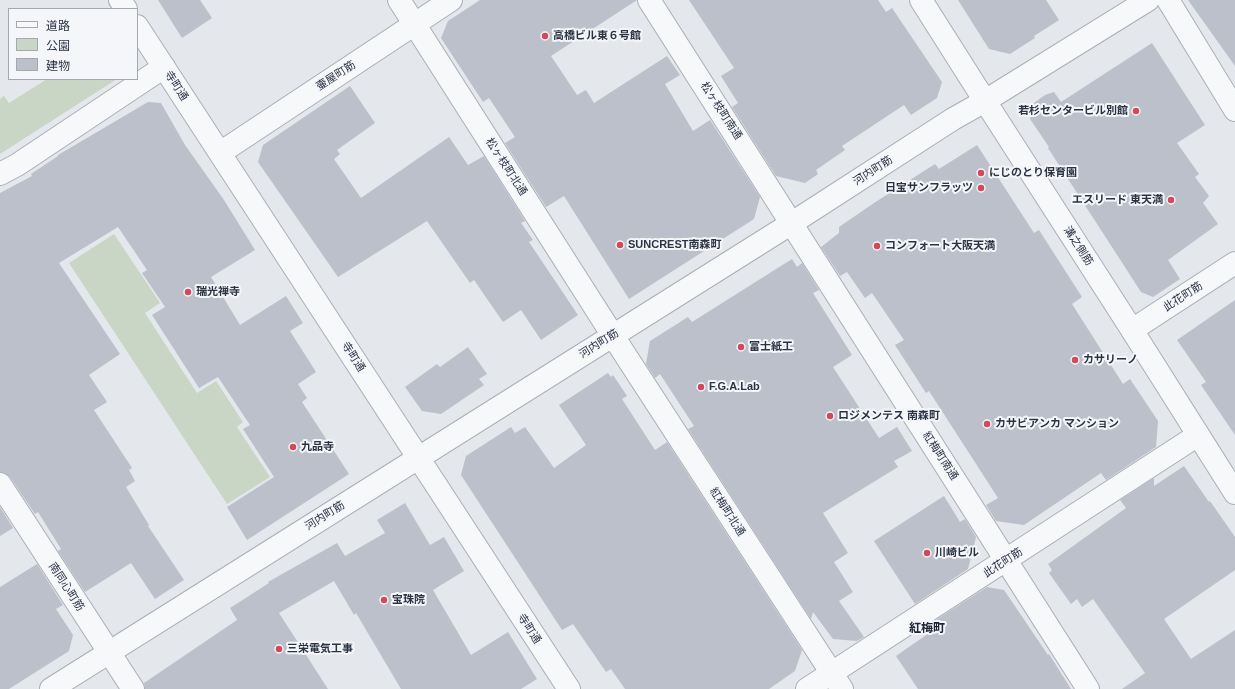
<!DOCTYPE html>
<meta charset="utf-8">
<style>
body{margin:0}
#map{position:relative;width:1235px;height:689px;overflow:hidden;background:#e4e7ec;font-family:Arial,"Noto Sans JP",sans-serif}
canvas{display:block}
.legend{position:absolute;left:8px;top:8px;width:130px;height:72px;box-sizing:border-box;background:#f4f6f9;border:1px solid #a4a8b1;margin:0;padding:5px 7px;list-style:none;font-size:12px;color:#2b3445}
.legend li{display:flex;align-items:center;gap:8px;height:20px}
.legend b{width:20px;border:1px solid #a4a8b1}
</style>
<div id="map">
<canvas width="1235" height="689"></canvas>
<ul class="legend">
<li><b style="height:5px;background:#f7f8fa"></b>道路</li>
<li><b style="height:11px;background:#c9d6c5"></b>公園</li>
<li><b style="height:11px;background:#bbc0ca"></b>建物</li>
</ul>
</div>
<script>
const c = document.querySelector('canvas').getContext('2d');
c.lineJoin = 'round';
function paint(path, color) { c.fillStyle = color; c.fill(path, 'evenodd'); }
const shape = rows => new Path2D(rows.map(r => 'M' + r).join(''));
function stroke(path, color, width, dash) { c.strokeStyle = color; c.lineWidth = width; c.lineCap = dash ? 'butt' : 'round'; c.setLineDash(dash || []); c.stroke(path); }
function drawText(font, color, halo, rows, align = 'center') {
  c.font = font + ' Arial,"Noto Sans JP",sans-serif'; c.lineWidth = 4; c.setLineDash([]); c.textBaseline = 'middle'; c.strokeStyle = halo; c.fillStyle = color; for (const [text, x, y, turn = 0] of rows) {
    c.save(); c.translate(x, y); c.rotate((+turn || 0) * Math.PI / 180); c.textAlign = isNaN(turn) ? turn : align; if (halo) c.strokeText(text, 0, 0); c.fillText(text, 0, 0); c.restore();
  }
}
paint(shape([
 [47,79,117,79,0,154,0,99,4,96,9,103],
 [114,234,160,303,145,313,197,393,216,381,243,422,237,427,270,477,227,504,69,263]
]), '#c9d6c5');
paint(shape([
 [158,0,200,0,212,18,182,38],
 [480,0,637,0,551,56,577,95,586,90,594,103,667,56,680,75,665,84,693,131,710,120,760,197,754,219,629,299,564,196,546,207,505,143,515,137,489,98,483,102,441,38,448,21],
 [689,0,878,0,886,12,892,8,942,82,937,98,911,115,904,105,842,146,845,150,816,170,818,174,805,183,776,176,732,107,738,103,721,76,734,68],
 [958,0,1046,0,1059,20,1034,36,1035,38,1010,54,989,49],
 [1188,0,1235,0,1235,66],
 [1152,43,1205,125,1177,143,1199,174,1195,177,1209,196,1203,203,1218,224,1168,260,1180,279,1153,297,1141,292,1048,148,1049,147,1030,119,1034,103,1045,95,1054,92,1061,102],
 [350,86,375,123,337,150,340,154,334,159,361,198,449,137,468,165,484,156,525,221,521,223,533,240,529,242,578,315,541,340,521,310,503,322,474,280,470,283,427,221,338,277,258,162,263,145],
 [148,102,161,103,185,145,224,200,255,250,211,277,240,325,286,296,303,323,290,331,316,372,298,384,307,398,302,402,349,474,247,540,227,507,274,477,243,429,250,425,218,377,199,388,152,315,165,307,142,273,147,270,118,227,59,263,120,354,89,375,107,402,94,410,132,468,129,470,135,481,126,487,149,525,148,526,184,580,155,599,131,563,85,592,58,551,61,549,38,512,35,514,10,477,5,473,0,472,0,193,32,176,31,174,58,156,58,155],
 [977,145,1034,233,1039,230,1082,297,1072,304,1123,384,1130,379,1158,421,1156,447,1106,480,1101,473,1024,525,996,521,986,505,998,498,929,391,926,393,895,345,904,340,872,293,865,298,847,272,840,276,821,247,839,233,839,227,874,203,935,164,939,169],
 [792,259,797,267,802,263,819,290,813,293,852,355,833,367,879,438,897,427,912,451,894,461,898,467,823,513,848,553,834,562,853,592,839,601,864,637,857,641,833,639,813,612,811,619,688,429,694,426,660,374,655,378,646,364,650,341,688,317,692,322],
 [1235,300,1235,435,1201,385,1206,382,1177,340],
 [468,347,487,374,479,379,484,385,441,414,422,411,405,387,437,364,440,367],
 [608,373,611,377,613,375,627,396,622,399,655,450,667,442,802,650,795,671,769,689,625,689,611,669,606,672,573,624,562,630,461,475,466,456,511,427,515,433,525,427,554,468,586,445,559,405],
 [1184,466,1209,502,1210,501,1235,537,1235,570,1164,619,1191,659,1235,630,1235,689,1122,689,1145,673,1093,599,1082,607,1077,599,1071,604,1049,573,1052,570,1048,564,1126,508,1120,500,1154,478,1154,486],
 [944,496,960,522,965,519,976,537,968,569,915,604,874,541],
 [405,503,430,545,444,537,464,571,433,590,471,655,508,632,537,679,521,689,401,689,356,613,354,615,334,581,279,613,328,689,145,689,144,683,237,620,230,608,269,583,268,582,337,543,345,556,385,533,377,520],
 [0,507,13,528,0,536],
 [37,564,63,605,56,609,73,635,69,651,9,689,0,689,0,587],
 [987,587,1004,590,1048,655,1049,654,1071,689,918,689,896,656,932,631,928,625]
]), '#bbc0ca');
const minor = shape([
 [120,0,126,9],
 [1168,0,1235,110],
 [137,26,569,689],
 [985,101,1132,330,1235,263],
 [220,153,451,0],
 [0,484,133,689],
 [807,689,1198,435]
]);
const tertiary = shape([
 [399,0,624,353,842,689],
 [649,0,1088,689],
 [921,0,985,101],
 [0,174,17,165,164,67],
 [1132,330,1235,493],
 [51,689,792,223,953,119,985,101,1148,0]
]);
stroke(minor, '#a9aeb7', 24);
stroke(tertiary, '#a9aeb7', 24);
stroke(minor, '#f7f8fa', 22);
stroke(tertiary, '#f7f8fa', 22);
for (const [x, y, r, color] of [
 [545,36,4,"#d1495b"],
 [1136,111,4,"#d1495b"],
 [981,173,4,"#d1495b"],
 [981,188,4,"#d1495b"],
 [1171,200,4,"#d1495b"],
 [620,245,4,"#d1495b"],
 [877,246,4,"#d1495b"],
 [188,292,4,"#d1495b"],
 [741,347,4,"#d1495b"],
 [1075,360,4,"#d1495b"],
 [701,387,4,"#d1495b"],
 [830,416,4,"#d1495b"],
 [987,424,4,"#d1495b"],
 [293,447,4,"#d1495b"],
 [927,553,4,"#d1495b"],
 [384,600,4,"#d1495b"],
 [279,649,4,"#d1495b"]
]) { const dot = new Path2D(); dot.arc(x, y, r, 0, 2 * Math.PI); c.fillStyle = color; c.fill(dot); stroke(dot, '#f4f6f9', 1.5); }
drawText('bold 11px', '#2b3445', '#f4f6f9', [
 ["高橋ビル東６号館",553,36],
 ["若杉センタービル別館",1128,111,"right"],
 ["にじのとり保育園",989,173],
 ["日宝サンフラッツ",973,188,"right"],
 ["エスリード 東天満",1163,200,"right"],
 ["SUNCREST南森町",628,245],
 ["コンフォート大阪天満",885,246],
 ["瑞光禅寺",196,292],
 ["富士紙工",749,347],
 ["カサリーノ",1083,360],
 ["F.G.A.Lab",709,387],
 ["ロジメンテス 南森町",838,416],
 ["カサビアンカ マンション",995,424],
 ["九品寺",301,447],
 ["川崎ビル",935,553],
 ["宝珠院",392,600],
 ["三栄電気工事",287,649]
], 'left');
drawText('11px', '#2b3445', '#f4f6f9', [
 ["壷屋町筋",336,76,-33],
 ["寺町通",176,86,57],
 ["松ヶ枝町南通",721,111,57],
 ["松ヶ枝町北通",506,167,57],
 ["河内町筋",873,171,-33],
 ["溝之側筋",1078,246,57],
 ["此花町筋",1183,297,-33],
 ["河内町筋",599,344,-32],
 ["寺町通",353,357,57],
 ["紅梅町南通",940,456,57],
 ["紅梅町北通",727,512,57],
 ["河内町筋",325,516,-32],
 ["此花町筋",1003,563,-33],
 ["南同心町筋",66,587,57],
 ["寺町通",529,629,57]
]);
drawText('bold 12px', '#1d2536', '#f4f6f9', [
 ["紅梅町",927,629]
]);
</script>
